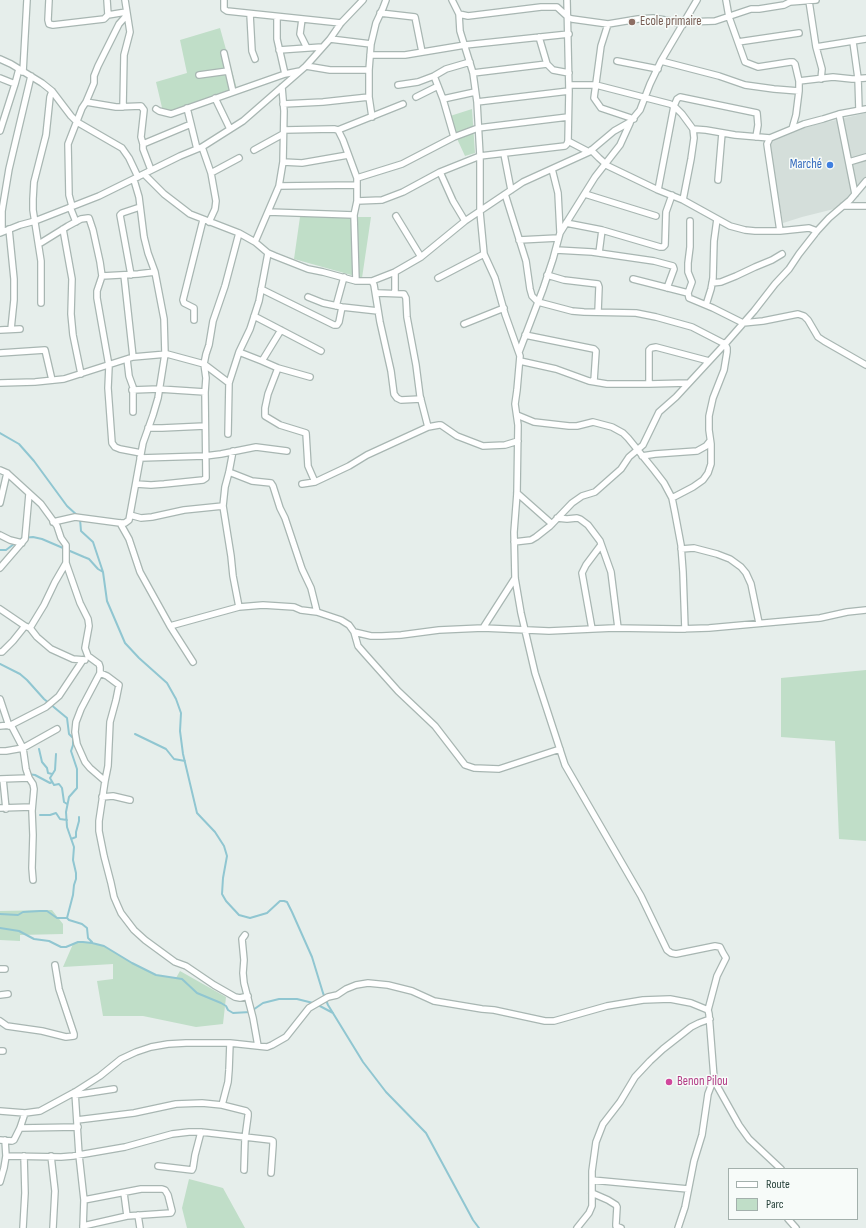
<!DOCTYPE html>
<meta charset="utf-8">
<style>
body{margin:0}
#map{position:relative;width:866px;height:1228px;overflow:hidden;background:#e6eeeb;font-family:"Sofia Sans Condensed",sans-serif}
canvas{display:block}
.legend{position:absolute;left:728px;top:1168px;width:130px;height:52px;box-sizing:border-box;background:#f7fbf9;border:1px solid #a3b0ac;margin:0;padding:5px 7px;list-style:none;font-size:12px;color:#254039}
.legend li{display:flex;align-items:center;gap:8px;height:20px}
.legend b{width:20px;border:1px solid #a3b0ac}
</style>
<div id="map">
<canvas width="866" height="1228"></canvas>
<ul class="legend">
<li><b style="height:5px;background:#fff"></b>Route</li>
<li><b style="height:11px;background:#c0dec8"></b>Parc</li>
</ul>
</div>
<script>
const c = document.querySelector('canvas').getContext('2d');
c.lineJoin = 'round';
function paint(path, color) { c.fillStyle = color; c.fill(path, 'evenodd'); }
const shape = rows => new Path2D(rows.map(r => 'M' + r).join(''));
function stroke(path, color, width, dash) { c.strokeStyle = color; c.lineWidth = width; c.lineCap = dash ? 'butt' : 'round'; c.setLineDash(dash || []); c.stroke(path); }
function drawText(font, color, halo, rows, align = 'center') {
  c.font = font + ' "Sofia Sans Condensed",sans-serif'; c.lineWidth = 3; c.setLineDash([]); c.textBaseline = 'middle'; c.strokeStyle = halo; c.fillStyle = color; for (const [text, x, y, turn = 0] of rows) {
    c.save(); c.translate(x, y); c.rotate((+turn || 0) * Math.PI / 180); c.textAlign = isNaN(turn) ? turn : align; if (halo) c.strokeText(text, 0, 0); c.fillText(text, 0, 0); c.restore();
  }
}
paint(shape([
 [866,113,866,181,842,207,802,217,783,223,767,136]
]), '#d4deda');
paint(shape([
 [220,28,237,89,164,116,156,82,187,73,180,40],
 [472,109,475,153,465,156,447,117],
 [300,217,371,217,362,278,294,259],
 [866,670,866,841,839,839,835,741,781,737,781,678],
 [52,910,63,924,63,934,20,935,20,941,0,940,0,911],
 [78,942,92,943,104,946,132,963,156,975,176,978,180,971,226,997,223,1024,196,1027,143,1016,103,1016,97,981,113,979,113,964,63,967,73,944],
 [189,1179,223,1188,245,1228,187,1228,182,1208]
]), '#c0dec8');
stroke(shape([
 [0,433,19,444,34,461,67,506,78,516],
 [80,519,81,531,93,542,103,572,107,601,125,643,139,658,167,683,176,699,181,713,180,731,183,754,197,813,215,832,224,846,227,856,223,878,222,894,226,901,239,915,250,918,267,913,280,901,284,901,287,902,292,912,312,957,323,993,328,1005,363,1062,386,1092,426,1133,473,1220,479,1228],
 [0,550,6,550,22,538,33,537,42,539,84,557,89,559,98,569,103,572],
 [0,664,20,674,27,680,44,699,67,718,69,734,73,738,73,745,71,751,77,769,77,788,69,797,66,812,67,827,74,847,73,860,76,873,76,879,74,885,73,895,67,918,69,920,82,924,87,928,88,938,92,942],
 [135,734,166,749,174,759,185,761],
 [39,749,42,762,47,768,48,773,52,774],
 [56,754,55,770,50,778,54,785,59,784,62,788,64,802,67,804],
 [28,774,35,775,50,783,52,782],
 [40,815,50,815,56,813,60,819,67,820],
 [71,839,76,837,76,832,79,821,79,817],
 [0,914,18,915,23,912,40,911,47,911,57,918,67,918],
 [0,928,19,931,34,939,49,941,61,947,66,947,78,942,83,942,92,943,104,946,132,963,156,975,182,979,197,993,221,1003,226,1006,228,1010,233,1013,250,1012,263,1003,279,999,297,999,313,1003],
 [318,1005,333,1013]
]), '#90c6d1', 2);
const minor = shape([
 [49,0,48,20,49,24,53,25,104,19,108,15,107,0],
 [224,0,224,9,227,11,341,23],
 [452,0,459,14,468,16,541,7,557,7,569,18,572,19,608,24,638,19,653,18,671,21,683,25],
 [726,0,729,17,745,62,758,67,790,62,793,62,795,64,799,81,799,91,796,115,792,129],
 [809,1,816,47,822,69,821,79],
 [380,13,415,17,422,52],
 [250,14,252,51,255,59],
 [459,14,460,31,473,73,477,102,480,156,480,212,484,254,495,278,505,314,520,356,517,390,515,404,518,425,517,493,514,532,515,578,521,613,535,673,565,765,641,896,667,950,671,953,676,954,715,946,720,947,723,953,726,958,717,976,708,1010],
 [108,15,126,12],
 [277,17,277,39,285,74],
 [302,19,300,34,307,48],
 [685,22,715,21,751,9,759,9,784,5,790,2,816,0],
 [608,24,601,46,594,98,601,108,634,119],
 [539,37,547,64,553,70,569,73],
 [330,39,371,44],
 [738,42,799,33],
 [853,42,858,78,859,110],
 [816,47,866,39],
 [279,50,322,47],
 [224,53,233,92],
 [370,55,405,55,465,45,569,34],
 [0,59,11,64,42,83,52,91,71,116,77,122,122,148,129,158,138,177],
 [617,61,658,69],
 [661,61,719,76,745,85,774,89,799,91],
 [306,66,330,70,369,70],
 [23,72,27,0],
 [473,73,547,64],
 [199,75,228,71],
 [434,76,443,99,454,137],
 [0,78,15,84],
 [799,81,833,77,852,79,866,78],
 [398,85,418,82,434,76,446,69,470,62],
 [569,85,596,85,670,104,674,106,682,114,693,129,694,138,691,159,683,200],
 [416,97,438,86],
 [215,98,230,129],
 [443,99,475,92],
 [86,102,94,83,94,76,98,66,119,24,127,15],
 [477,102,569,91,567,0],
 [283,104,323,102,369,97],
 [123,107,124,55,130,32,125,0],
 [187,108,197,149],
 [156,109,159,111,171,114,285,74,300,71],
 [839,114,855,194],
 [372,117,369,97,369,70,371,44,376,23,383,8,386,0],
 [693,129,706,130,735,135,770,138],
 [284,130,334,129,338,130,343,140,357,178,357,201,354,215,356,281],
 [338,130,403,104],
 [0,131,15,84,19,69],
 [568,141,589,152],
 [202,147,211,173,239,158],
 [254,150,283,134],
 [591,150,599,158,608,166,658,190,683,200,730,226,745,230,755,231,780,231,809,228,817,231],
 [504,154,511,190],
 [283,162,302,163,348,155],
 [849,162,866,157],
 [552,169,558,193,560,232],
 [151,170,143,149,143,144,191,124],
 [440,172,453,201,465,221],
 [144,174,164,194,190,214,239,233,255,242,268,253,275,256,308,269,323,272,356,281,372,281,395,272,421,257,465,221,523,182,589,152,614,131,630,122,640,110,650,84,661,61,697,0],
 [357,178,402,164,454,137,478,128,568,117],
 [718,180,722,133],
 [279,186,357,185],
 [658,190,674,106,677,99,680,97,757,113,758,125,756,137],
 [505,194,526,261,530,289,532,296,538,302,572,311,584,312,636,313,656,317,692,327,725,344,727,348,727,352,724,370,713,398,709,416,709,430,711,444,711,464,708,473,703,480,693,487,672,498],
 [585,194,656,216],
 [357,201,382,200,403,192,440,172,480,156,565,146,567,144,568,141,569,91],
 [72,206,69,195,68,144,82,108,86,102,116,107,141,106,144,110,141,137,143,144],
 [843,206,866,206],
 [70,207,76,222],
 [268,212,354,215],
 [396,216,421,257],
 [690,221,690,247,688,263,688,272,692,282,688,293,689,298,713,308,743,323,763,321,798,314,804,316,808,320,818,337,824,341,866,365],
 [209,222,215,209,216,201,211,173],
 [566,223,602,230,660,247,663,247,665,245,666,212,672,195],
 [9,229,14,279,14,300,11,329],
 [63,229,72,279,71,314,73,335,81,374],
 [780,231,768,151,767,144,770,138,804,124,823,119,839,114,866,109],
 [2,232,2,211,9,169,31,76],
 [0,233,20,225,35,221,99,196,180,156,202,147,243,121,306,66,330,39,341,23,363,0],
 [519,240,558,238],
 [255,242,279,186,283,162,284,111,282,87],
 [39,244,68,226,81,219,88,218,89,218,93,230,100,262,102,276,138,274,155,272],
 [556,250,592,252,654,261,673,266,674,269,667,288],
 [599,253,602,230],
 [124,275,133,357],
 [131,275,120,215,122,213,140,207],
 [547,275,564,280,598,284,599,287,598,312],
 [102,276,97,291,97,298,109,366,108,388,112,443,115,447,120,449,141,453],
 [438,278,484,254],
 [633,279,688,293],
 [372,281,374,285,380,322,391,371,394,394,397,398,401,400,421,399],
 [712,283,721,282,736,276,755,267,772,260,782,254],
 [261,289,334,325,337,325,339,322,342,307],
 [395,293,395,272],
 [308,297,323,303,342,307,378,311],
 [41,303,41,261,33,210,33,199,34,182,46,135,50,97,52,91],
 [706,305,711,289,713,278,714,241,717,219],
 [336,306,344,277],
 [254,316,321,351],
 [194,320,194,308,184,303,183,300,203,220],
 [464,324,504,308],
 [0,330,20,329],
 [525,335,594,349,596,351,594,381],
 [239,352,262,361,278,368,310,377],
 [519,352,543,289,553,259,560,233,595,177,620,145,630,123],
 [0,353,45,350,52,380],
 [127,359,129,376,133,387,133,412],
 [262,361,281,330],
 [520,361,556,369,589,381,607,384,649,384],
 [278,368,268,394,265,408,265,416,280,425,306,433,308,466,315,482],
 [0,383,35,382,64,379,133,357,167,354,204,364,229,383,228,434],
 [229,383,239,352,250,329,259,301,268,253],
 [688,383,649,384,649,350,651,348,656,347,709,361],
 [132,390,159,389,205,392],
 [517,415,534,422,569,426,577,426,593,422,612,427,623,433,628,438,654,470,664,483,672,498,675,513,681,545,683,572,685,629],
 [428,427,439,425,441,425,457,436,483,446,505,445,518,441],
 [148,428,162,428,205,426],
 [233,451,229,472,225,487,223,506,231,556,233,576,239,607],
 [642,456,655,454,697,451,706,446,710,441],
 [140,458,205,456,221,454,256,447,287,451],
 [0,470,7,473,41,504,57,526,61,538,66,545,66,563,80,603,88,619,89,626,85,648,88,656,99,664,100,667,100,673,81,709,76,722,75,732,77,744,85,762,90,768,105,781,99,821,99,831,104,856,111,883,114,897,117,904,121,913,134,930,145,940,175,962,186,966,214,985,235,997,240,998,248,996],
 [229,472,252,481,271,483,273,486,280,508,285,518,302,569,311,588,317,612],
 [136,484,151,485,164,484,203,480,206,478,205,392,206,378,204,364,206,354,209,345,213,321,225,286,239,233],
 [302,484,315,482,349,466,367,455,428,427,420,396,416,365,407,317,406,298,404,294,378,293,376,294],
 [517,493,552,524],
 [0,503,7,473],
 [130,515,141,518,152,517,184,510,223,506],
 [557,518,567,519,577,518,580,519,588,525,600,541,611,572,618,628],
 [53,522,75,517,120,523,125,523,129,520,143,443,153,415,158,398,165,354,164,319,155,272,148,253,144,237,139,197,134,180],
 [120,523,129,539,140,572,170,626,193,662],
 [0,535,10,540,22,543],
 [514,542,531,540,536,537,550,526,572,503,582,496,595,492,621,469,629,457,643,445,659,412,676,397,725,344,754,311,775,284,789,269,799,254,817,231,829,218,850,200,866,181],
 [681,549,694,548,717,554,730,559,741,567,746,573,751,584,759,623],
 [0,568,25,539,29,494],
 [0,609,25,626,30,628,44,605,55,582,66,563],
 [170,626,239,607,263,605,294,607,301,610,317,612,341,620,349,625,354,632,371,636,382,636,401,635,439,630,483,628,549,631,614,628,677,629,709,628,820,618,847,612,866,610],
 [30,628,37,637,51,649,73,659,85,660],
 [483,628,515,578],
 [592,629,582,573,586,565,601,545],
 [354,632,358,646,365,654,398,691,435,726,465,765,474,768,499,769,560,749],
 [0,652,2,652,13,641,25,626],
 [100,673,107,676,119,685,116,700,110,722,108,766,105,781],
 [0,699,9,726],
 [11,725,23,748,26,769,29,778,33,784,34,789,32,811,33,835,32,868,33,880],
 [0,726,11,725,46,707,59,696,83,660],
 [0,751,6,751,23,748,57,729],
 [0,779,29,778],
 [3,779,6,809],
 [102,797,113,796,130,800],
 [0,808,32,807],
 [245,935,242,939,244,960,243,973,244,983,253,1018,258,1046],
 [0,969,5,969],
 [0,995,8,994],
 [0,1021,7,1026,42,1031,66,1037,74,1036,74,1034,59,989,55,965],
 [0,1051,3,1051],
 [75,1092,79,1155,84,1200,83,1228],
 [75,1095,114,1089],
 [222,1105,246,1111,248,1113,248,1116,245,1138,244,1170],
 [0,1111,25,1113,40,1111,75,1092,100,1076,121,1059,136,1052,151,1047,168,1044,186,1043,230,1043,267,1047,272,1045,286,1037,309,1008,328,997,337,995,346,989,356,985,368,983,388,985,412,991,434,1001,482,1009,494,1010,545,1021,554,1021,607,1006,643,1000,670,999,691,1003,708,1010,709,1014,714,1078,716,1084,739,1125,749,1139,781,1169],
 [77,1120,134,1113,176,1104,202,1103,222,1105,228,1082,229,1070,230,1043],
 [20,1128,78,1127],
 [0,1140,12,1141,14,1140,20,1128,25,1113],
 [5,1140,6,1156,61,1157,73,1156,125,1147,172,1134,189,1132,201,1132,271,1140,273,1141,273,1145,271,1173],
 [51,1156,55,1191,53,1228],
 [158,1166,192,1170,193,1168,195,1155,201,1132],
 [592,1180,688,1189],
 [0,1182,4,1168,6,1156],
 [124,1193,127,1216],
 [592,1193,608,1200,616,1205,617,1207,616,1224,616,1226,621,1228],
 [138,1215,140,1228],
 [788,1219,796,1228],
 [83,1226,127,1216,171,1213,172,1211,168,1195,165,1190,162,1189,141,1189,84,1200],
 [23,1228,25,1193,24,1156],
 [577,1228,589,1213,592,1206,592,1171,596,1142,603,1124,620,1102,635,1077,650,1061,663,1049,691,1027,699,1023,710,1019],
 [678,1228,685,1207,694,1161,702,1135,708,1094,714,1078]
]);
stroke(minor, '#a8b6b2', 8);
stroke(minor, '#fff', 5.5);
for (const [x, y, r, color] of [
 [632,22,4,"#8d6e63"],
 [830,165,4,"#3f7fe0"],
 [669,1082,4,"#d1479c"]
]) { const dot = new Path2D(); dot.arc(x, y, r, 0, 2 * Math.PI); c.fillStyle = color; c.fill(dot); stroke(dot, '#f7fbf9', 1.5); }
drawText('13px', '#785e54', '#f7fbf9', [
 ["Ecole primaire",640,22]
], 'left');
drawText('13px', '#366cbe', '#f7fbf9', [
 ["Marché",822,165]
], 'right');
drawText('13px', '#b23c85', '#f7fbf9', [
 ["Benon Pilou",677,1082]
], 'left');
</script>
